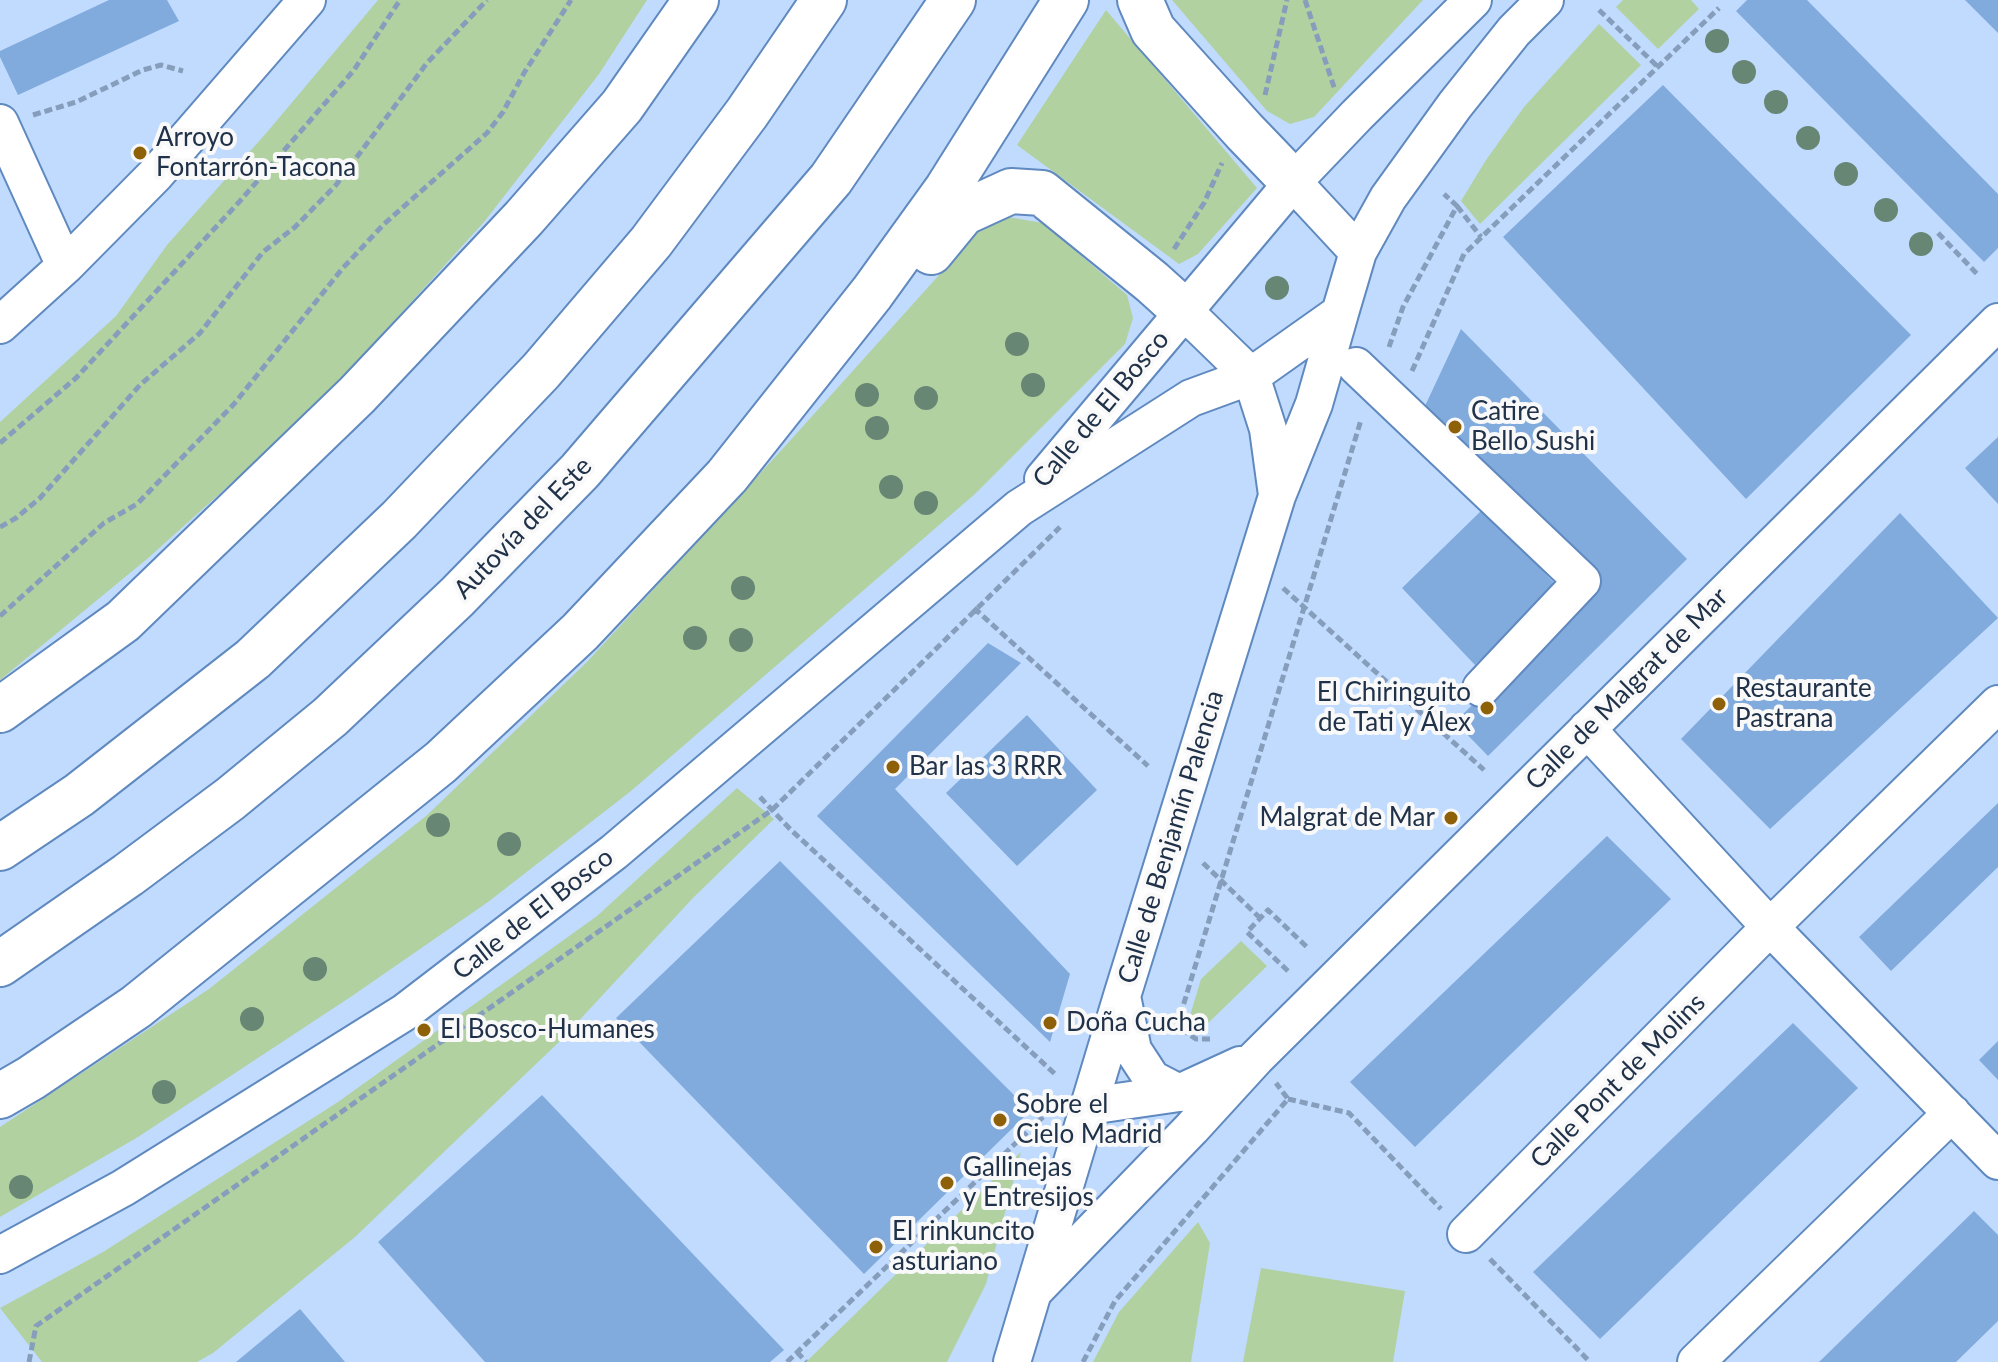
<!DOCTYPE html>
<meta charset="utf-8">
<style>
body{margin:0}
canvas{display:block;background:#c0dbfe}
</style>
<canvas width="1998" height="1362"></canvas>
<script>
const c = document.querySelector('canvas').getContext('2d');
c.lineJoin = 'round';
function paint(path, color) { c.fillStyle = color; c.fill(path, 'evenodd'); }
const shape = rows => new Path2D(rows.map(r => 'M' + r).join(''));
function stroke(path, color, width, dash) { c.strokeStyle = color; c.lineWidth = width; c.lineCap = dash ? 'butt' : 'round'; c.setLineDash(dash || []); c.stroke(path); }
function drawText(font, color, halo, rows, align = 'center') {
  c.font = font + ' Lato,sans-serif'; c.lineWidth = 8; c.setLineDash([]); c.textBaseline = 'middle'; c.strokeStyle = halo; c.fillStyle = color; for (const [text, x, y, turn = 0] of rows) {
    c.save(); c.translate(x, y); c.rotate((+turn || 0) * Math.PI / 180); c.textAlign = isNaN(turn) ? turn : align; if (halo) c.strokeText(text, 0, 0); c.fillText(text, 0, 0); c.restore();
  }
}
paint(shape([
 [378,0,647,0,599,74,484,222,314,409,147,559,0,680,0,422,116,316,167,245,268,131],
 [1172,0,1423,0,1314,117,1290,124,1267,111],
 [1623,0,1691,0,1699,9,1658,49,1616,7],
 [1106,10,1257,188,1198,254,1179,264,1017,145],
 [1599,24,1641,65,1480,224,1461,201,1486,160,1524,107],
 [1008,217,1043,223,1127,295,1133,318,1125,344,975,494,631,791,488,902,352,996,138,1137,0,1217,0,1127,209,989,426,816,586,663,787,444,939,275,971,236,985,222],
 [737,788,774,819,693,898,559,1042,355,1237,213,1353,197,1362,42,1362,0,1308,103,1252,338,1102,597,916],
 [1241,941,1267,966,1202,1029,1193,1028,1188,1022,1201,979],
 [1021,1152,986,1284,947,1362,806,1362],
 [1198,1222,1210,1243,1191,1362,1093,1362,1119,1312],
 [1261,1268,1405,1291,1393,1362,1243,1362]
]), '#b2d1a1');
paint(shape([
 [109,0,167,0,179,21,18,95,0,57,0,51],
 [1747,0,1807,0,1998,194,1998,248,1984,262,1736,11],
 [1965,0,1998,0,1998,33],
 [1663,85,1911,335,1746,499,1503,237],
 [1461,329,1687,559,1488,756,1455,722,1598,581,1425,406],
 [1998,437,1998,504,1965,468],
 [1483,509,1557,586,1475,665,1402,588],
 [1900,513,1998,618,1770,829,1681,739],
 [988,643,1021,663,895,789,1070,974,1050,1042,817,816],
 [1027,715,1097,790,1017,866,946,793],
 [1998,803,1998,867,1891,971,1859,937],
 [1607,836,1671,899,1415,1147,1350,1082],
 [780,861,1030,1111,864,1274,616,1018],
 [1793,1023,1858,1088,1600,1339,1533,1272],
 [1998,1041,1998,1080,1979,1060],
 [542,1095,784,1350,770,1362,485,1362,378,1242],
 [1974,1211,1998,1235,1998,1321,1956,1362,1819,1362],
 [300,1309,345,1362,236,1362]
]), '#81aadd');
const minor = shape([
 [0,123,65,266],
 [1293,182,1358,252],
 [1183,310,1251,376,1268,429,1277,495],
 [0,325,65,266,156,174,307,0],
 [1356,366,1582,581,1481,688],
 [1043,479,1293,182,1357,115,1473,0],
 [1587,729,1770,927,1998,1161],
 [1123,1001,1133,1050,1152,1079,1179,1093],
 [1089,1106,1179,1093,1240,1065],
 [1466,1234,1770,927,1998,704],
 [0,1255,123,1188,405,1012,614,852,1019,508,1191,398,1251,376,1340,313,1358,252,1388,198,1455,105,1514,31,1545,0],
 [1034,1291,1192,1128,1256,1058,1998,322],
 [1012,1362,1122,996,1277,496,1314,404,1340,313],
 [1696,1362,1952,1113]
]);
const highway = shape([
 [1140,0,1153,30,1244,131,1293,182],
 [931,252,963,213,1011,191,1042,193,1152,282,1183,310],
 [0,710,123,621,357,395,524,218,622,106,696,0],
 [0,848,79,795,253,659,399,520,541,371,651,242,747,113,824,0],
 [0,964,128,875,230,799,330,717,457,597,580,471,831,179,953,0],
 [0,1096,31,1078,136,1007,441,762,580,632,727,476,872,293,947,189,1066,0]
]);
stroke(minor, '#5f89bf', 40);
stroke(highway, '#5f89bf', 48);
stroke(shape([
 [1305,0,1335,90],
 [1599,10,1658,67],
 [1265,95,1287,0],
 [33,115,76,102,143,70,161,65,183,71],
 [1457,206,1481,237],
 [1938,233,1979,276],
 [1174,249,1204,203,1222,163],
 [1389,347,1403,307,1457,206,1444,194],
 [1412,371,1464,254,1719,8],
 [0,443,76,378,240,201,354,70,400,0],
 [0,527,16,518,40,498,140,385,200,333,263,252,295,227,336,185,427,63,487,0],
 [1283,588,1484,770],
 [974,608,1148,766],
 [0,616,104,523,137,504,234,404,342,269,384,224,487,133,503,112,524,73,571,0],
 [760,797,790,829,1055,1074],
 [1203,863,1260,918],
 [1288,971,1247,932,1268,910,1309,949],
 [1210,1039,1196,1039,1177,1026,1361,420],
 [1288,1099,1349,1113,1441,1209],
 [1490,1259,1590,1362],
 [797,1352,806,1362],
 [29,1362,36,1326,772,810,1060,527],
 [787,1362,1043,1117],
 [1083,1362,1115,1301,1288,1099,1276,1083]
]), '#869ebc', 5, [8, 4]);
stroke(minor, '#fff', 36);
stroke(highway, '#fff', 44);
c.fillStyle = '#678674';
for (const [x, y] of [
 [1717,41],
 [1744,72],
 [1776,102],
 [1808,138],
 [1846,174],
 [1886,210],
 [1921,244],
 [1277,288],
 [1017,344],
 [1033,385],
 [867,395],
 [926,398],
 [877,428],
 [891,487],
 [926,503],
 [743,588],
 [695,638],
 [741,640],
 [438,825],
 [509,844],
 [315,969],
 [252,1019],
 [164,1092],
 [21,1187]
]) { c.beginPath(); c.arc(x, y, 12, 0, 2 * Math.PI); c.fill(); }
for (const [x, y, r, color] of [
 [140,153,8,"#8e6008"],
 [1455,427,8,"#8e6008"],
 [1719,704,8,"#8e6008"],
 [1487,708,8,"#8e6008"],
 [893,767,8,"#8e6008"],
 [1451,818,8,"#8e6008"],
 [1050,1023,8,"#8e6008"],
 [424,1030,8,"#8e6008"],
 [1000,1120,8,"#8e6008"],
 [947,1183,8,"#8e6008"],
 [876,1247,8,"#8e6008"]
]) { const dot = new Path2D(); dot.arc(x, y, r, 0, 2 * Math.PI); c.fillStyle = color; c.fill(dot); stroke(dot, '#f9f9f9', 3); }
drawText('26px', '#203249', '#f9f9f9', [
 ["Arroyo",156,138],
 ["Fontarrón-Tacona",156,168],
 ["Catire",1471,412],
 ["Bello Sushi",1471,442],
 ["Restaurante",1735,689],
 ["Pastrana",1735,719],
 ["El Chiringuito",1471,693,"right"],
 ["de Tati y Álex",1471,723,"right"],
 ["Bar las 3 RRR",909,767],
 ["Malgrat de Mar",1435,818,"right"],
 ["Doña Cucha",1066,1023],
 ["El Bosco-Humanes",440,1030],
 ["Sobre el",1016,1105],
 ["Cielo Madrid",1016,1135],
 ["Gallinejas",963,1168],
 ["y Entresijos",963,1198],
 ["El rinkuncito",892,1232],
 ["asturiano",892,1262]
], 'left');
drawText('26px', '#203249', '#f9f9f9', [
 ["Calle de El Bosco",1101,409,-50],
 ["Autovía del Este",523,528,-46],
 ["Calle de Malgrat de Mar",1627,689,-45],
 ["Calle de Benjamín Palencia",1171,837,-73],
 ["Calle de El Bosco",533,914,-38],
 ["Calle Pont de Molins",1618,1081,-45]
]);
</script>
